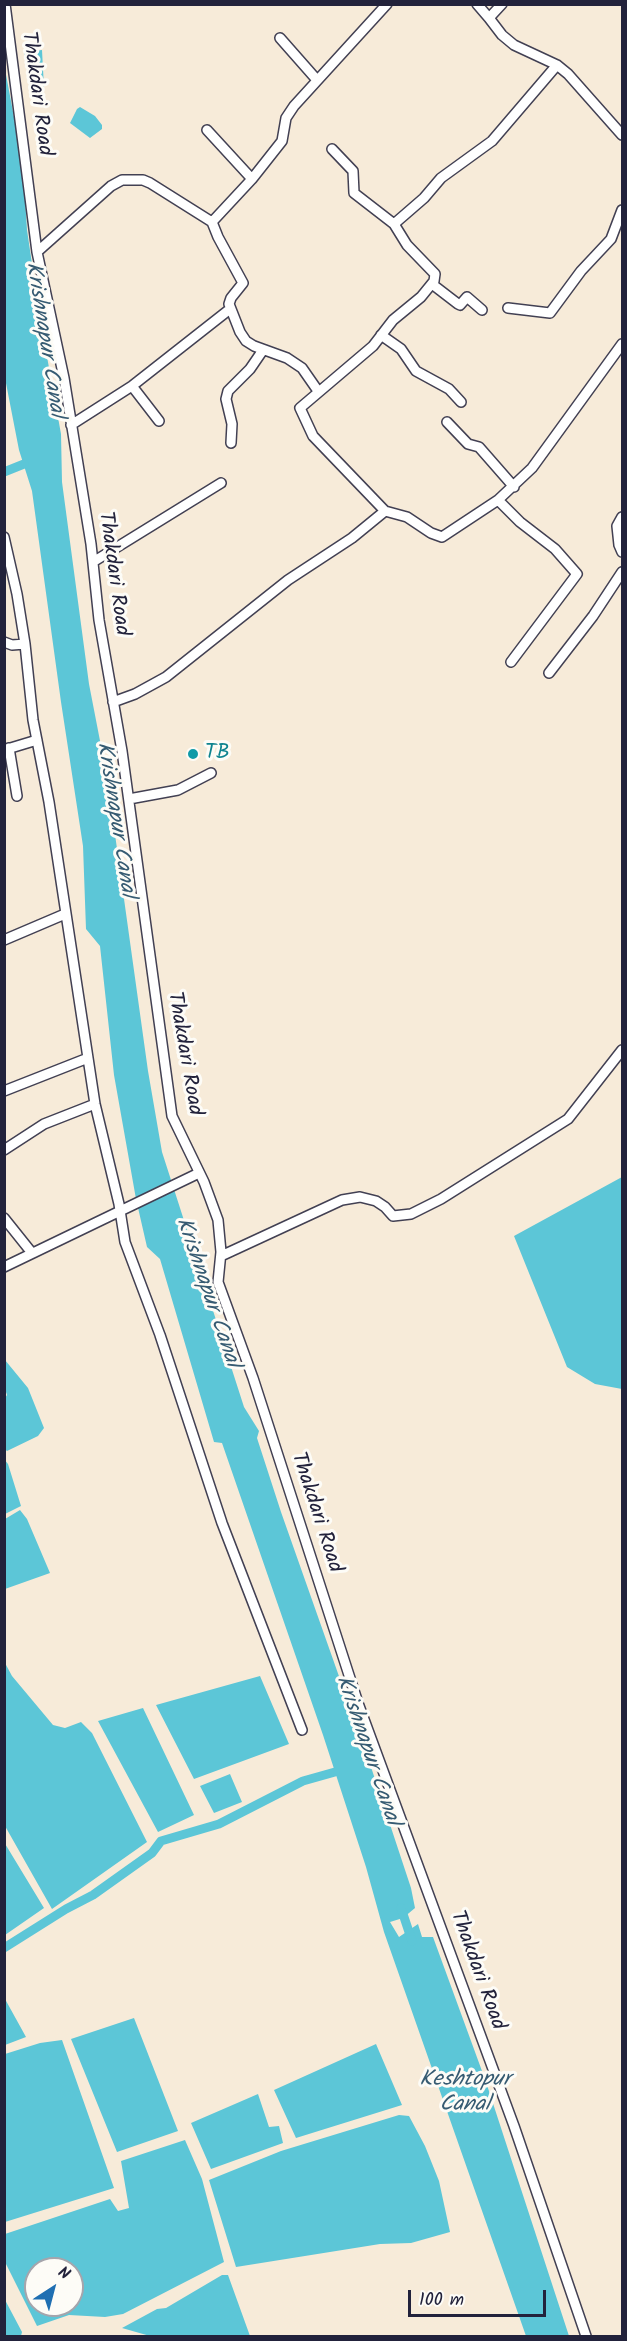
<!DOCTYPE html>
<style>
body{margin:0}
#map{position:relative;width:627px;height:2341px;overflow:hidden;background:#f7ebd9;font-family:Kalam,sans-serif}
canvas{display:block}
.frame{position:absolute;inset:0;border:6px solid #22223b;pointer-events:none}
.north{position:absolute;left:24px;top:2257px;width:60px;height:60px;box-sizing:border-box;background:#fdfcf7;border:2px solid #a5a5ac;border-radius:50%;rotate:36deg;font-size:16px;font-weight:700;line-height:24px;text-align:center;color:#22223b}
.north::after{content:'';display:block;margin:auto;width:21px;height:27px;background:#1f6fb2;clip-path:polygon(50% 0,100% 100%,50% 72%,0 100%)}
.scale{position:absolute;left:408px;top:2290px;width:138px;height:27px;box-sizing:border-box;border:3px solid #22223b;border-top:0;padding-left:8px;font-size:18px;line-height:21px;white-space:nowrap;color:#22223b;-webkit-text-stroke:4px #fdfcf7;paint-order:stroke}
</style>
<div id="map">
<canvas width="627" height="2341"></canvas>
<div class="frame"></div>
<div class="north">N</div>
<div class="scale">100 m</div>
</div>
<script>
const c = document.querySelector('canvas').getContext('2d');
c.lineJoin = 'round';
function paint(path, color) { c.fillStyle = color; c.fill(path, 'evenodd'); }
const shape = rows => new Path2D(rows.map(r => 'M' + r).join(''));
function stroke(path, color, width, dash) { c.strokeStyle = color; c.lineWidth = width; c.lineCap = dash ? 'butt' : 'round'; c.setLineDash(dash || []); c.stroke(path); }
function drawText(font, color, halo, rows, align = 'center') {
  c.font = font + ' Kalam,sans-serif'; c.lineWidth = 6; c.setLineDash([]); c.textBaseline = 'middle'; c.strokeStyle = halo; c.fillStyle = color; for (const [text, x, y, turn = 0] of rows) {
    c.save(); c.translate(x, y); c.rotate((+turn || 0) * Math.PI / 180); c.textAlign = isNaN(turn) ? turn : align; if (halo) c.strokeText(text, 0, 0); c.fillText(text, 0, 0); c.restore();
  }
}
paint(shape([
 [42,50,44,88,33,90,24,52],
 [4,64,23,165,27,230,40,318,61,434,62,482,89,684,107,777,148,1071,162,1152,244,1407,259,1431,257,1438,281,1512,371,1767,411,1888,415,1908,403,1918,390,1922,399,1937,418,1924,422,1937,433,1937,486,2082,569,2336,526,2336,384,1932,366,1867,323,1735,222,1443,214,1442,160,1259,147,1247,136,1199,114,1075,100,946,86,929,83,846,61,702,32,491,19,450,5,378],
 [80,107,95,116,102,125,102,129,90,138,70,123,77,109],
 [622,1177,622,1389,595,1384,567,1367,514,1236],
 [5,1360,28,1388,44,1428,38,1436,7,1451,4,1448,5,1398,7,1395,5,1389],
 [4,1459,8,1464,21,1506,5,1514],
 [20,1510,27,1519,50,1573,5,1589,5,1519],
 [5,1663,12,1676,53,1725,65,1728,81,1722,92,1733,147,1842,52,1909,5,1826],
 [260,1676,289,1744,194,1779,156,1705],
 [143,1708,194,1815,158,1832,98,1721],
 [230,1774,242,1802,214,1813,200,1786],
 [4,1842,44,1908,5,1935,4,1935],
 [5,1999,26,2037,5,2045,4,2045],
 [134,2018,178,2131,117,2152,71,2039],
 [62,2040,114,2188,5,2222,5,2054,40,2043],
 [376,2044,402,2105,296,2138,274,2090],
 [258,2094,269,2127,279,2126,283,2143,211,2169,191,2123],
 [399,2115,409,2116,425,2146,439,2181,450,2232,411,2243,380,2244,236,2267,209,2180,281,2151],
 [185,2140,202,2179,224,2262,123,2314,105,2317,69,2315,37,2326,5,2262,5,2234,110,2199,118,2211,129,2208,121,2161],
 [36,2269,72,2269,72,2305,36,2305],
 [222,2275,228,2275,250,2336,150,2336,122,2328,157,2309,166,2308],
 [4,2298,22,2332,21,2336,5,2336]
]), '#5cc6d7');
stroke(shape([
 [4,472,24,464],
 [401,1908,412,1941],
 [4,1948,66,1909,93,1895,152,1853,161,1841,219,1824,303,1781,335,1772]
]), '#5cc6d7', 9);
const minor = shape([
 [5,4,37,252,64,378,91,544,99,620,122,751,172,1116,204,1182,218,1220,221,1252,218,1282,253,1378,358,1703,514,2126,586,2336],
 [477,4,489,18],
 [502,4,489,18,502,35,514,45,557,65,568,74,622,135],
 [280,38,317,80],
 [207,130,252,179],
 [332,149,353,171,354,193,394,224],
 [37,252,111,186,122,180,143,180,150,183,212,222],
 [432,284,458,304,460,305,467,297,482,310],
 [508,308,550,313,581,271,611,239,622,210],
 [381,335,401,349,416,371,449,389,461,402],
 [132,386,159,421],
 [318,391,302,368,287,358,254,346,246,341,240,332,229,304,231,298,243,283,218,237,212,222,252,179,282,141,286,118,294,106,387,4],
 [447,422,468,444,479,447,514,487],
 [71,425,132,386,230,309],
 [231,443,232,424,226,399,228,391,250,369,263,350],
 [498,500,520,522,555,549,577,574,511,662],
 [385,511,407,517,431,533,442,537,498,500,532,468,622,344],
 [622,517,617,526,619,545,622,552],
 [4,537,17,594,25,644,33,720,49,802,95,1104,119,1204,125,1242,160,1335,222,1523,302,1730],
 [93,562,221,483],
 [4,642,12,645,25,644],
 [549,673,593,616,622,572],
 [113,702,135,694,166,677,288,580,352,538,385,511,313,436,300,408,373,346,393,320,421,297,434,281,435,274,407,245,394,224,424,198,441,178,492,141,557,65],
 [9,748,17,796],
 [4,750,37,740],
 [129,799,178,790,211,773],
 [4,940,65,914],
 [4,1091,88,1058],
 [4,1150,44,1124,95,1104],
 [4,1218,32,1253],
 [221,1256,342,1200,360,1197,376,1201,385,1207,393,1216,411,1214,441,1199,568,1119,622,1050],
 [4,1267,199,1173]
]);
stroke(minor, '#424053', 12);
stroke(minor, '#fff', 9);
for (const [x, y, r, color] of [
 [193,754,6,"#0f9aa8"]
]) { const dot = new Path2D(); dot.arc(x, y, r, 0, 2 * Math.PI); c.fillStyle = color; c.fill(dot); stroke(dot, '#fdfcf7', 2); }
drawText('21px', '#22223b', '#fdfcf7', [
 ["Thakdari Road",35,94,82],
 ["Thakdari Road",112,574,82],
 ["Thakdari Road",183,1054,80],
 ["Thakdari Road",315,1513,72],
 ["Thakdari Road",476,1971,70]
]);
drawText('21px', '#0d838f', '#fdfcf7', [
 ["TB",205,754]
], 'left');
drawText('italic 22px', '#365b72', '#fdfcf7', [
 ["Krishnapur Canal",43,340,81],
 ["Krishnapur Canal",114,820,81],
 ["Krishnapur Canal",206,1293,71],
 ["Krishnapur Canal",366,1751,71],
 ["Keshtopur",465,2081],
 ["Canal",465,2106]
]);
</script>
